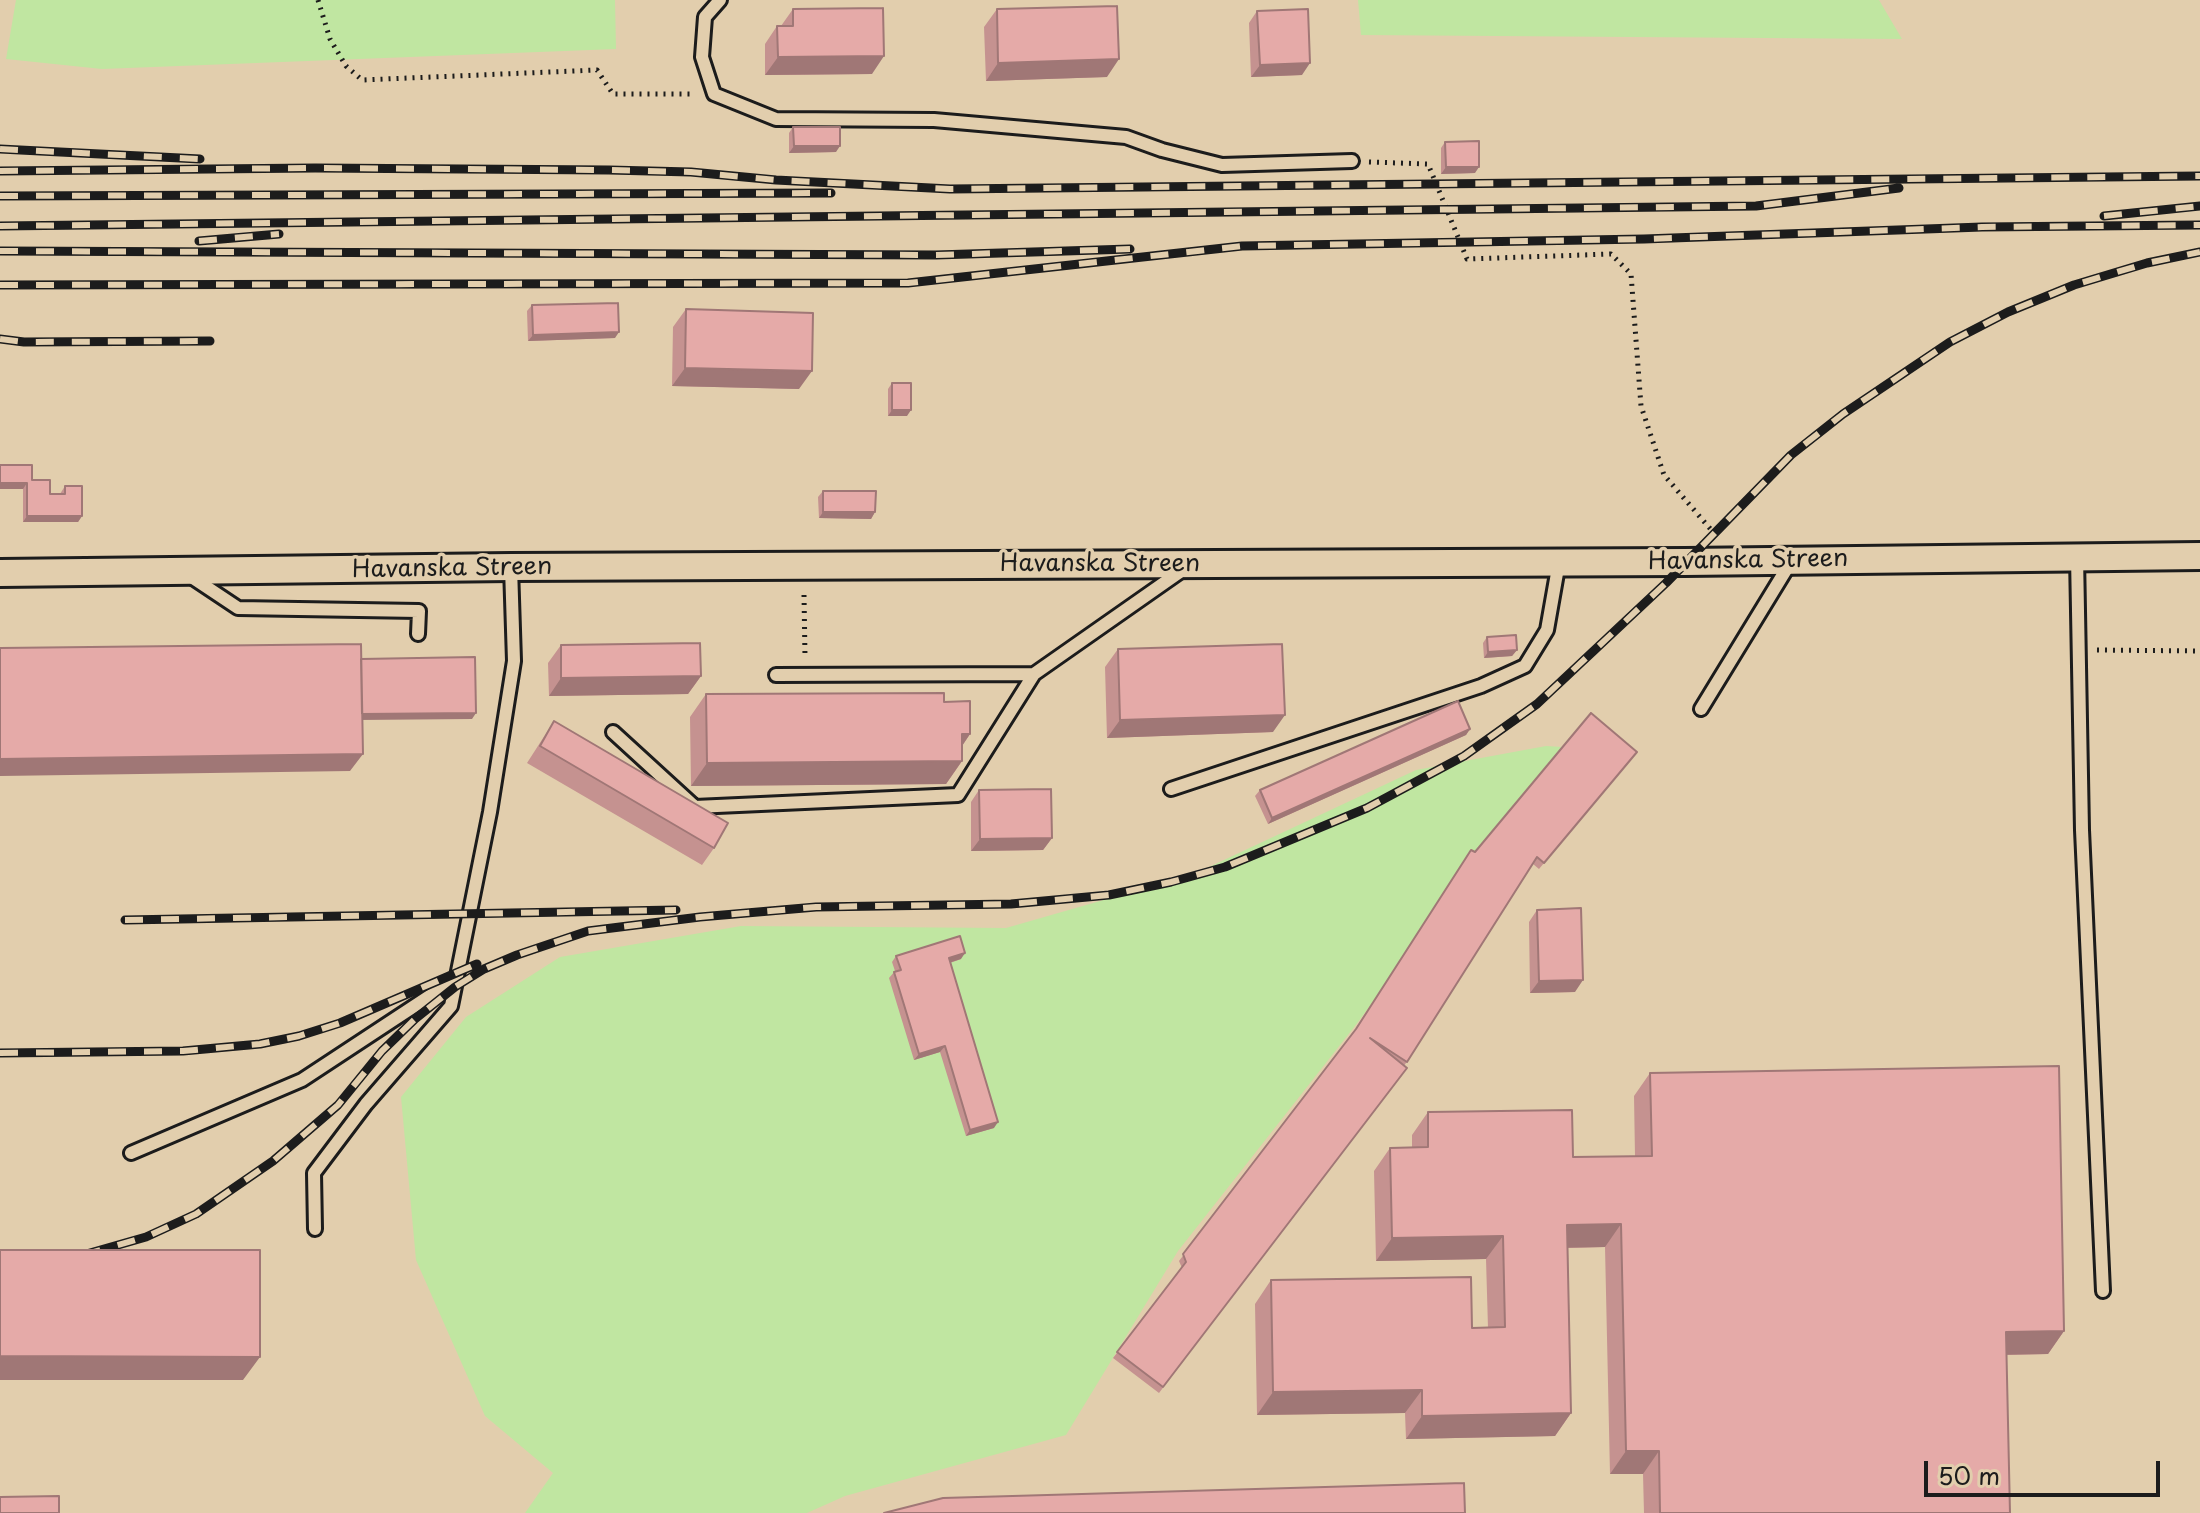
<!DOCTYPE html>
<style>
body{margin:0}
#map{position:relative;width:2200px;height:1513px;overflow:hidden;background:#e2cead;font-family:"Playpen Sans",sans-serif}
canvas{display:block}
.scale{position:absolute;left:1924px;top:1461px;width:236px;height:36px;box-sizing:border-box;border:4px solid #1c1c1c;border-top:0;padding-left:10px;font-size:24px;line-height:28px;white-space:nowrap;color:#1c1c1c;-webkit-text-stroke:6px #e2cead;paint-order:stroke}
</style>
<div id="map">
<canvas width="2200" height="1513"></canvas>
<div class="scale">50 m</div>
</div>
<script>
const c = document.querySelector('canvas').getContext('2d');
c.lineJoin = 'round';
function paint(path, color) { c.fillStyle = color; c.fill(path, 'evenodd'); }
const shape = rows => new Path2D(rows.map(r => 'M' + r).join(''));
function stroke(path, color, width, dash) { c.strokeStyle = color; c.lineWidth = width; c.lineCap = dash ? 'butt' : 'round'; c.setLineDash(dash || []); c.stroke(path); }
function drawText(font, color, halo, rows, align = 'center') {
  c.font = font + ' "Playpen Sans",sans-serif'; c.lineWidth = 7; c.setLineDash([]); c.textBaseline = 'middle'; c.strokeStyle = halo; c.fillStyle = color; for (const [text, x, y, turn = 0] of rows) {
    c.save(); c.translate(x, y); c.rotate((+turn || 0) * Math.PI / 180); c.textAlign = isNaN(turn) ? turn : align; if (halo) c.strokeText(text, 0, 0); c.fillText(text, 0, 0); c.restore();
  }
}
paint(shape([
 [16,0,615,0,616,49,102,69,6,59],
 [1358,0,1879,0,1902,39,1361,35],
 [1546,746,1563,747,1355,1026,1178,1251,1066,1435,845,1496,807,1513,525,1513,553,1473,485,1416,416,1260,401,1097,466,1017,560,957,741,926,1006,928,1194,874,1416,770]
]), '#c0e6a1');
const lane = shape([
 [720,0,705,17,702,57,714,94,776,119,934,120,1126,137,1162,150,1222,165,1352,161],
 [2077,556,2082,830,2103,1291],
 [190,576,238,608,419,611,418,634],
 [776,675,1034,674],
 [1701,709,1792,560],
 [613,732,695,807,958,795,1034,674,1184,569],
 [1171,789,1481,686,1525,666,1547,630,1559,562],
 [131,1153,302,1080,457,978],
 [315,1229,314,1173,366,1104,451,1006,490,812,514,661,511,567]
]);
const street = shape([
 [0,573,511,567,1685,562,2200,556]
]);
stroke(lane, '#1c1c1c', 18);
stroke(street, '#1c1c1c', 32);
stroke(shape([
 [318,0,330,39,346,66,362,80,597,70,613,94,691,94],
 [1369,162,1428,164,1467,259,1611,254,1631,274,1641,406,1664,475,1713,532],
 [804,595,805,657],
 [2097,650,2200,651]
]), '#1c1c1c', 5, [2, 6]);
stroke(lane, '#e2cead', 12);
stroke(street, '#e2cead', 26);
const rail = shape([
 [0,149,200,159],
 [0,171,315,168,609,170,691,172,776,180,950,189,2200,176],
 [0,196,831,193],
 [2104,216,2200,206],
 [0,226,1756,206,1899,188],
 [199,241,279,234],
 [0,251,936,255,1130,249],
 [0,285,908,283,1242,246,1644,239,1982,227,2200,225],
 [0,339,24,342,210,341],
 [125,920,676,910],
 [0,1053,183,1051,260,1044,299,1036,340,1023,477,964],
 [83,1255,146,1237,196,1214,273,1161,338,1105,382,1051,415,1019,455,987,484,969,517,955,588,931,700,917,816,907,1011,904,1109,895,1171,882,1225,867,1367,808,1464,756,1537,704,1666,583,1791,455,1843,414,1950,342,2008,312,2074,285,2147,263,2200,252]
]);
stroke(rail, '#1c1c1c', 9);
stroke(rail, '#e2cead', 6, [18]);
paint(shape([
 [793,9,872,74,765,75,765,44,777,26,781,26],
 [997,9,1107,77,986,81,984,27],
 [1257,11,1302,75,1251,77,1249,23],
 [793,127,836,152,789,153,789,133],
 [1445,142,1475,173,1441,174,1441,148],
 [532,305,615,338,528,341,527,311],
 [686,309,799,389,672,386,673,327],
 [892,383,907,416,888,416,888,389],
 [0,465,32,480,50,494,60,494,65,486,82,516,78,522,23,522,23,489,0,489],
 [823,491,875,512,871,519,819,518,818,497],
 [1487,637,1517,650,1512,656,1484,658,1483,643],
 [561,645,701,676,688,694,549,696,548,663],
 [1118,649,1273,732,1107,738,1105,667],
 [706,694,944,702,970,734,962,746,962,761,946,784,691,786,690,717],
 [554,721,714,848,702,865,527,763],
 [1470,729,1466,735,1268,824,1255,796,1260,790],
 [1637,752,1539,869,1533,864,1404,1066,1159,1393,1113,1358,1182,1268,1179,1261,1354,1031,1475,852],
 [979,790,1052,838,1043,850,971,851,971,802],
 [1537,910,1575,992,1530,993,1529,922],
 [896,956,961,959,950,963,994,1128,966,1136,940,1052,914,1060,889,978,895,971,892,962],
 [1650,1073,2064,1331,2048,1354,2006,1355,2010,1513,1644,1513,1643,1474,1610,1474,1605,1247,1568,1248,1571,1413,1555,1436,1406,1439,1405,1413,1257,1415,1255,1304,1271,1280,1472,1328,1488,1328,1486,1259,1376,1261,1374,1171,1390,1148,1412,1147,1412,1135,1428,1112,1573,1157,1635,1156,1634,1096]
]), '#c59290');
paint(shape([
 [884,56,872,74,765,75,778,57],
 [1119,59,1107,77,986,81,998,63],
 [1310,63,1302,75,1251,77,1260,65],
 [794,146,840,146,836,152,789,153],
 [1446,167,1479,167,1475,173,1441,174],
 [619,332,615,338,528,341,533,335],
 [685,368,812,371,799,389,672,386],
 [892,410,911,410,907,416,888,416],
 [0,483,27,483,23,489,0,489],
 [823,512,875,512,871,519,819,518],
 [27,516,82,516,78,522,23,522],
 [1517,650,1512,656,1484,658,1488,652],
 [701,676,688,694,549,696,561,678],
 [476,713,472,719,357,720,361,714],
 [1285,715,1273,732,1107,738,1120,720],
 [1470,729,1466,735,1268,824,1272,818],
 [962,734,970,734,954,758],
 [363,754,350,771,0,776,0,759],
 [962,761,946,784,691,786,707,763],
 [1052,838,1043,850,971,851,980,839],
 [965,953,961,959,945,964,949,958],
 [1583,980,1575,992,1530,993,1539,981],
 [945,1046,940,1052,914,1060,919,1054],
 [998,1122,994,1128,966,1136,970,1130],
 [1621,1224,1605,1247,1551,1248,1567,1225],
 [1503,1236,1486,1259,1376,1261,1392,1238],
 [2064,1331,2048,1354,1990,1355,2006,1332],
 [0,1356,260,1357,243,1380,0,1380],
 [1422,1390,1405,1413,1257,1415,1273,1392],
 [1571,1413,1555,1436,1406,1439,1422,1416],
 [1626,1451,1659,1451,1643,1474,1610,1474]
]), '#a07776');
const building = shape([
 [1117,6,1119,59,998,63,997,9,1117,6],
 [883,8,884,56,778,57,777,26,793,26,793,9,883,8],
 [1308,9,1310,63,1260,65,1257,11,1308,9],
 [793,127,840,127,840,146,794,146,793,127],
 [1479,141,1479,167,1446,167,1445,142,1479,141],
 [618,303,619,332,533,335,532,305,618,303],
 [686,309,813,313,812,371,685,368,686,309],
 [892,383,911,383,911,410,892,410,892,383],
 [0,465,32,465,32,480,50,480,50,494,65,494,65,486,82,486,82,516,27,516,27,483,0,483,0,465],
 [823,491,876,491,875,512,823,512,823,491],
 [1516,635,1517,650,1488,652,1487,637,1516,635],
 [700,643,701,676,561,678,561,645,700,643],
 [361,644,363,754,0,759,0,648,361,644],
 [1282,644,1285,715,1120,720,1118,649,1282,644],
 [475,657,476,713,362,714,361,659,475,657],
 [944,693,944,702,970,701,970,734,962,734,962,761,707,763,706,694,944,693],
 [1458,701,1470,729,1272,818,1260,790,1458,701],
 [1591,713,1637,752,1544,863,1537,857,1407,1062,1370,1038,1407,1068,1163,1387,1117,1352,1186,1262,1183,1254,1356,1029,1471,850,1475,852,1591,713],
 [554,721,728,823,714,848,540,746,554,721],
 [1051,789,1052,838,980,839,979,790,1051,789],
 [1581,908,1583,980,1539,981,1537,910,1581,908],
 [960,936,965,953,949,958,998,1122,970,1130,945,1046,919,1054,894,972,901,970,896,956,960,936],
 [2059,1066,2064,1331,2006,1332,2010,1513,1660,1513,1659,1451,1626,1451,1621,1224,1567,1225,1571,1413,1422,1416,1422,1390,1273,1392,1271,1280,1471,1277,1472,1328,1505,1327,1503,1236,1392,1238,1390,1148,1428,1147,1428,1112,1572,1110,1573,1157,1652,1156,1650,1073,2059,1066],
 [0,1250,260,1250,260,1357,0,1356,0,1250],
 [1464,1483,1465,1513,884,1513,943,1498,1464,1483],
 [59,1496,59,1513,0,1513,0,1497,59,1496]
]);
paint(building, '#e5aaa8');
stroke(building, '#a07776', 2);
drawText('24px', '#1c1c1c', '#e2cead', [
 ["Havanska Streen",1748,561,-1],
 ["Havanska Streen",1100,564],
 ["Havanska Streen",452,569,-1]
]);
</script>
